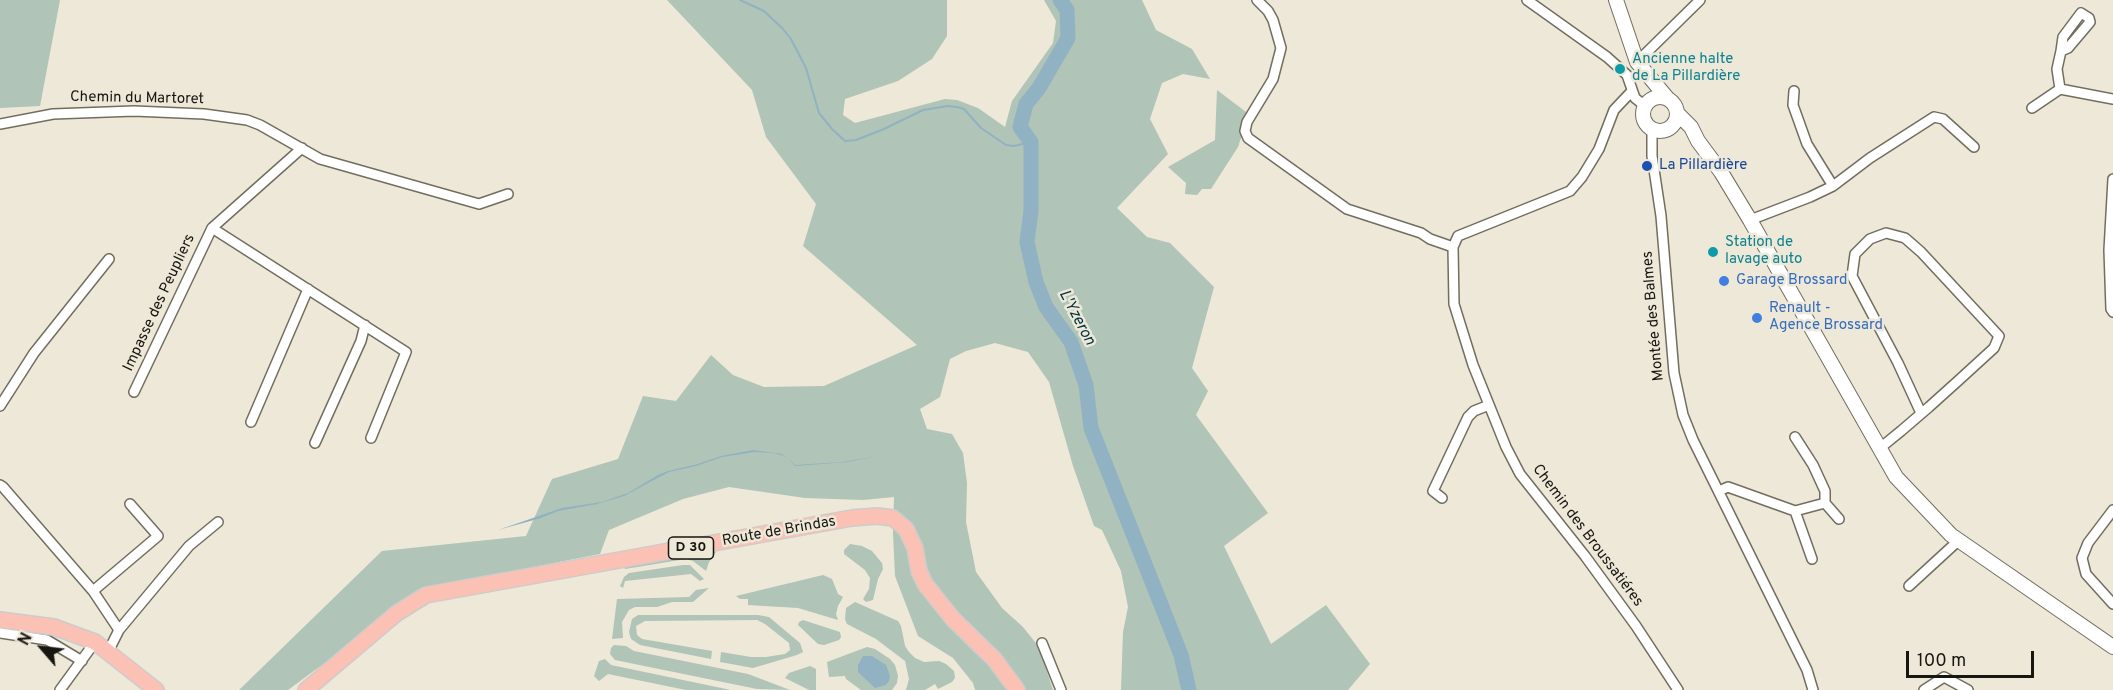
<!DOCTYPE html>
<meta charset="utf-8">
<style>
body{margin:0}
#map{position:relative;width:2113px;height:690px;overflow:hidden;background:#ede8d8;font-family:Overpass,sans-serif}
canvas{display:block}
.north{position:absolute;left:12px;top:618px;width:60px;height:60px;-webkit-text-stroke:4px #ede8d8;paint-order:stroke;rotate:298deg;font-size:16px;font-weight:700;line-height:24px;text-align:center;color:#181611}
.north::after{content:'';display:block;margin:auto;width:21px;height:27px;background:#181611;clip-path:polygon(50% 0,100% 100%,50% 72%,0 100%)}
.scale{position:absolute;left:1906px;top:651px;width:128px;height:27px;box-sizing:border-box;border:3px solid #181611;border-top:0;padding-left:8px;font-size:18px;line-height:21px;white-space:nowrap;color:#181611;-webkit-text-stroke:4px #ede8d8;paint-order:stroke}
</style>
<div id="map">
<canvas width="2113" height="690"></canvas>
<div class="north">N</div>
<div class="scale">100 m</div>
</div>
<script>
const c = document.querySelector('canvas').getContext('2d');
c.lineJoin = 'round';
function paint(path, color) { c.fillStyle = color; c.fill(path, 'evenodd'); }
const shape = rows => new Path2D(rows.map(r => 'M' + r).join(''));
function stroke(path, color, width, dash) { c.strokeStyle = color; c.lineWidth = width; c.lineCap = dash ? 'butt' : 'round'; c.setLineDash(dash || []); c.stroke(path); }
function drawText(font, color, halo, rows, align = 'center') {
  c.font = font + ' Overpass,sans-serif'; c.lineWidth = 5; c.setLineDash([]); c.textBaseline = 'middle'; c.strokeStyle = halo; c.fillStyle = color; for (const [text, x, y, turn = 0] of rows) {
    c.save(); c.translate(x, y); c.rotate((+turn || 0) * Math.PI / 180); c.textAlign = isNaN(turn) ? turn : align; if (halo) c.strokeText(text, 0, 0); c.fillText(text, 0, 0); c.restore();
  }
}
paint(shape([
 [0,0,60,0,40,106,0,108],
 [667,0,947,0,947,36,932,59,898,81,845,99,843,115,855,123,945,99,957,100,978,108,1005,127,1012,101,1053,43,1056,21,1044,0,1142,0,1156,30,1192,49,1210,79,1183,74,1162,83,1150,119,1168,154,1117,208,1147,237,1170,243,1214,287,1192,368,1208,391,1196,415,1268,513,1224,546,1271,644,1326,605,1370,664,1348,690,1121,690,1123,632,1128,607,1121,571,1102,530,1094,526,1073,466,1049,382,1028,352,995,343,966,351,950,359,940,397,920,409,927,429,952,434,963,453,967,483,966,522,976,572,1002,608,1023,627,1039,647,1053,690,975,690,973,683,953,658,918,636,895,576,893,533,894,497,863,500,805,498,729,487,683,499,609,530,600,554,426,588,288,690,239,690,382,551,526,536,552,479,618,459,643,396,676,401,711,355,733,375,764,387,824,386,917,345,803,246,816,204,766,137,752,90],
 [1217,90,1246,112,1242,135,1238,147,1211,189,1202,189,1197,195,1185,194,1186,183,1168,167,1215,140],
 [850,544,862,546,872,551,882,563,883,569,878,579,873,600,866,602,863,599,869,589,870,578,865,570,844,554,844,550],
 [711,548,716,552,709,562,706,571,693,561,686,559,625,569,623,564],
 [683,565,690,565,704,579,700,581,691,574,625,581,623,588,620,586,624,577,629,573],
 [823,575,832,579,838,594,843,597,838,606,836,614,838,620,798,608,748,605,748,599,740,599,736,596],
 [709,588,693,602,672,602,657,607,635,607,629,610,622,622,623,638,612,639,617,599,689,597,696,590],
 [855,602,898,621,901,626,905,646,909,652,915,658,924,662,939,661,946,664,954,671,955,678,952,682,938,689,935,684,925,690,906,690,909,679,905,661,876,639,847,624,845,619,846,608],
 [638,615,758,615,769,617,800,643,803,652,797,655,753,668,720,662,721,652,751,657,766,657,785,654,790,650,789,643,765,624,757,620,645,621,636,626,637,635,642,639,712,651,711,659,640,645,631,639,629,632,632,619],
 [803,620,840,632,841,637,839,640,824,645,818,644,798,625,799,622],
 [614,645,626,646,634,651,748,674,790,690,757,689,615,660,610,654,611,648],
 [867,647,875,649,890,659,895,665,898,676,897,683,892,690,861,690,846,679,845,676,829,677,827,662],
 [605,659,611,665,731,690,686,690,608,674,599,681,594,676,599,661],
 [810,666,816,669,816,690,809,690,785,678,789,673]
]), '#b0c4b7');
paint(shape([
 [753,450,782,454,795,465,843,462,877,456,848,462,795,466,785,456,773,453,755,452,722,457,696,466,669,472,624,496,597,504,558,511,541,518,498,530,562,508,602,502,628,493,658,475,668,471,698,464,721,456],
 [863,656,872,656,886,665,890,676,889,681,886,685,875,688,858,672,858,665]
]), '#91b2c3');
stroke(shape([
 [740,0,764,11,783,29,791,39,806,68,819,113,832,129,845,141,856,140,884,129,923,110,948,106,957,107,964,109,981,128,1006,145,1014,146,1031,142]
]), '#91b2c3', 2);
stroke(shape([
 [1060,0,1067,10,1068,38,1039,88,1026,104,1020,127,1031,142,1031,211,1027,242,1036,282,1046,307,1071,342,1086,385,1091,428,1181,655,1189,690]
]), '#91b2c3', 15);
const street = shape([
 [1257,0,1268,11,1273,20,1281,48,1273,79,1247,122,1245,131,1248,138,1347,209,1421,233,1430,239,1453,247],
 [1527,0,1607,57,1627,75,1635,98,1645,106],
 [1637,62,1700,0],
 [2060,89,2057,69,2061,51,2068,48,2090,22,2089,18,2081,13,2063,37,2061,51],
 [1632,91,1614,110,1599,149,1582,177,1570,191,1458,236,1453,247,1454,304,1473,365,1506,447,1520,474,1585,556,1636,626,1678,690],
 [1794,91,1793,105,1807,144,1833,186],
 [2032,108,2060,89,2113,99],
 [0,124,53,114,134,111,204,114,247,120,260,125,320,159,479,204,508,194],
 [1652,130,1652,156,1661,216,1674,373,1683,415,1693,440,1807,670,1813,690],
 [2113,179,2109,250,2111,309,2113,312],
 [1750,220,1810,197,1833,186,1870,158,1934,117,1943,119,1974,147],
 [212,228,406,352,371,438],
 [134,392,212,228,302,148],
 [0,406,34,353,109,259],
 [251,422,308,289],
 [1795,437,1813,465,1825,491,1825,503],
 [315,443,361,341,365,325],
 [1879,449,1885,444,1901,431,1929,407,1959,380,1994,348,1999,336,1921,252,1905,238,1886,233,1870,239,1855,254,1852,276,1898,363,1921,413],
 [0,485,3,487,93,591,119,630,109,650],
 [1719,491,1728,487,1795,511,1812,559],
 [1442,498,1433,491,1468,417,1474,411,1489,405],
 [2113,510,2088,543,2082,558,2086,574,2113,604],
 [1795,511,1825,503,1839,519],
 [1909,586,1958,541],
 [93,591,158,536,130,504],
 [119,630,189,546,218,522],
 [0,633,47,640,82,661],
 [1042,643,1061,690],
 [60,690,95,642],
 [1924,690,1944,677,1968,690]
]);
const secondary = shape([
 [1616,0,1637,62,1668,99],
 '1643 114a17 17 0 1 1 34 0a17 17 0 1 1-34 0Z',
 [1677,113,1691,127,1698,141,1721,172,1750,220,1896,477,1951,535,2113,647]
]);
const primary = shape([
 [0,620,54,627,95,642,156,690],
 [306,690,397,613,426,595,852,518,877,516,893,518,906,529,915,548,919,571,925,584,953,619,995,660,1017,690]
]);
stroke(street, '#726e5f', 12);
stroke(secondary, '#726e5f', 16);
stroke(primary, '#cccccb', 18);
stroke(street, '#fff', 9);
stroke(secondary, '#fff', 14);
stroke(primary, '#fac1b4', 15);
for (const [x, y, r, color] of [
 [1620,69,6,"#0f9aa8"],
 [1647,166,6,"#1a4fb4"],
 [1713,252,6,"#0f9aa8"],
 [1724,281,6,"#3f7fe0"],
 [1757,318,6,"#3f7fe0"]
]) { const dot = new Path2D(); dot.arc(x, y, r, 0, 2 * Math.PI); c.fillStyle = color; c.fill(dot); stroke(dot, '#ede8d8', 2); }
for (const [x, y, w] of [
 [691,548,45]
]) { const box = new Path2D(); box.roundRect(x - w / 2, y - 11, w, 22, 4.5); c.fillStyle = '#ede8d8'; c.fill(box); stroke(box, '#181611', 1.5); }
drawText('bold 14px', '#181611', null, [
 ["D 30",691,548]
]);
drawText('15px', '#0d838f', '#ede8d8', [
 ["Ancienne halte",1632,60],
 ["de La Pillardière",1632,77],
 ["Station de",1725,243],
 ["lavage auto",1725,260]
], 'left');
drawText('15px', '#181611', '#ede8d8', [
 ["Chemin du Martoret",137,99,1],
 ["Impasse des Peupliers",160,303,-65],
 ["Montée des Balmes",1654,316,-95],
 ["Route de Brindas",779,532,-10],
 ["Chemin des Broussatiéres",1587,536,53]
]);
drawText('15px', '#164399', '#ede8d8', [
 ["La Pillardière",1659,166]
], 'left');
drawText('15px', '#366cbe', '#ede8d8', [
 ["Garage Brossard",1736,281],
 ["Renault -",1769,309],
 ["Agence Brossard",1769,326]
], 'left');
drawText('italic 16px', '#003143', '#ede8d8', [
 ["L'Yzeron",1076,318,62]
]);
</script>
